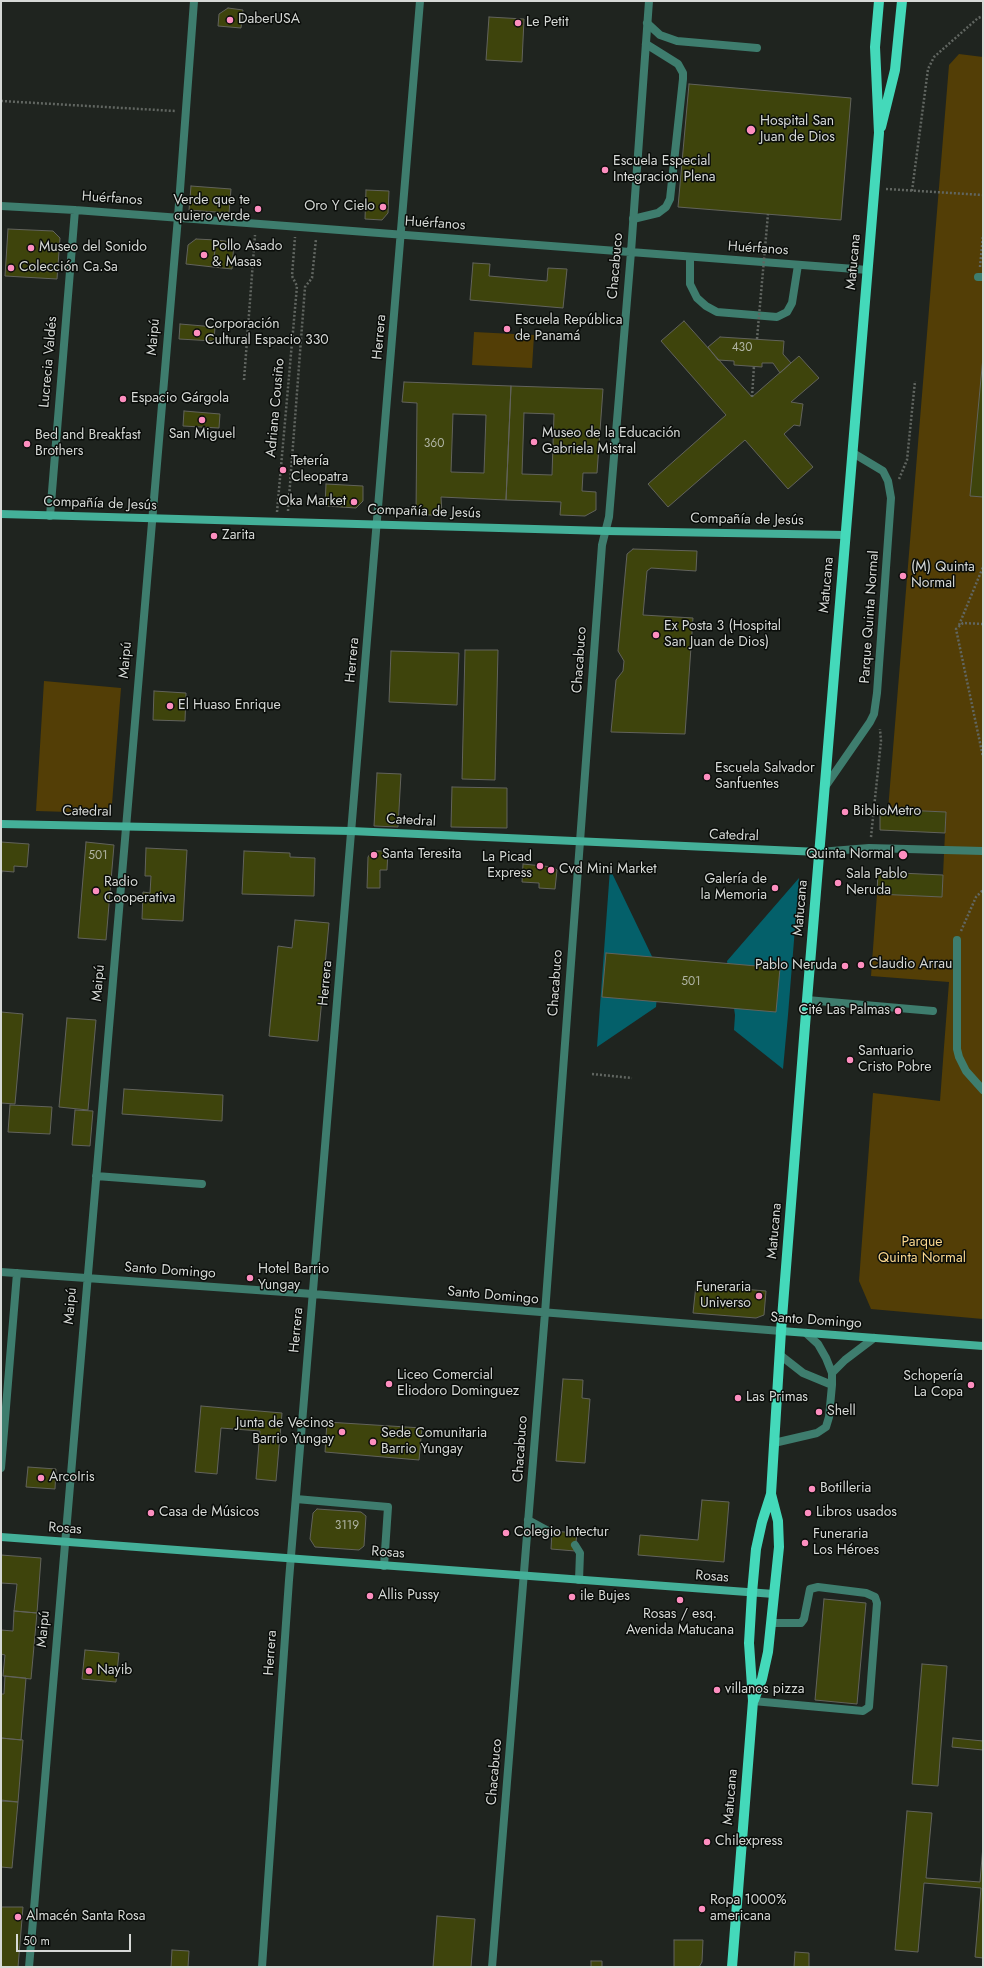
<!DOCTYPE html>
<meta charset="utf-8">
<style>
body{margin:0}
#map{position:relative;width:984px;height:1968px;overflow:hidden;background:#1f241f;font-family:Jost,sans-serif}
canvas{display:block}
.frame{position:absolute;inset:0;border:2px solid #d6d9d6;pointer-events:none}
.scale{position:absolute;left:16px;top:1934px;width:115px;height:18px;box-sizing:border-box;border:2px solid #d6d9d6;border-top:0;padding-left:5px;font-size:12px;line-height:14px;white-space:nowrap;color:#d6d9d6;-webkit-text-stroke:3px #0a0d0a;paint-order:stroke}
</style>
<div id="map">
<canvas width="984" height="1968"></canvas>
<div class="frame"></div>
<div class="scale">50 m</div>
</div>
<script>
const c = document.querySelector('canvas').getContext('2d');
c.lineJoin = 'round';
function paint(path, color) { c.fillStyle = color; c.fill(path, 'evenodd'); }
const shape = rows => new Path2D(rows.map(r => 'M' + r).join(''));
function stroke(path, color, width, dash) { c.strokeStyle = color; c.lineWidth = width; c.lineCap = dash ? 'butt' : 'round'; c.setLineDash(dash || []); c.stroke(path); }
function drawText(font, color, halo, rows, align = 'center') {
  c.font = font + ' Jost,sans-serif'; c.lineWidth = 3; c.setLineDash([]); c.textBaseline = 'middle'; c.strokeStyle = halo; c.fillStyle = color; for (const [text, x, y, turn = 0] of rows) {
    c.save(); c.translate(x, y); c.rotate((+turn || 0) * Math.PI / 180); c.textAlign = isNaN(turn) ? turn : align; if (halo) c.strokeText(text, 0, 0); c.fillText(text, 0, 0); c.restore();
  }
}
paint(shape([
 [959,54,983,57,983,1319,871,1309,859,1281,873,1093,940,1101,944,1047,949,982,871,976,877,894,942,896,946,812,888,810,949,65],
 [474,332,534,335,532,368,472,365],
 [44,681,121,688,112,804,104,813,36,811]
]), '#533e06');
paint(shape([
 [610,869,659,971,656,1007,597,1047],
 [799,878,788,1015,783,1069,734,1030,735,1015,727,961]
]), '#04606a');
const building = shape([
 [228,8,243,10,241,28,218,26,219,14,228,8],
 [489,17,524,19,522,62,486,60,489,17],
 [689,84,851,98,841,220,678,207,689,84],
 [191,186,231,189,229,213,189,210,191,186],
 [366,190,389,191,388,213,382,220,365,219,366,190],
 [8,229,53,231,60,238,57,279,5,276,8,229],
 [196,239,216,240,213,267,186,264,188,245,196,239],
 [216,240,234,242,232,269,213,267,216,240],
 [473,263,490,264,489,276,547,281,548,268,567,269,563,308,470,300,473,263],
 [684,321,752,397,799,356,819,378,791,402,803,404,800,426,794,425,784,434,813,467,788,489,745,440,668,507,648,484,726,415,661,341,684,321],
 [180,324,215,327,214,341,179,339,180,324],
 [720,337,784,341,783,354,791,363,780,373,773,363,762,363,762,367,734,365,734,361,718,360,708,347,720,337],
 [983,357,983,497,970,496,983,357],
 [404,382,511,386,506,500,441,497,442,515,416,515,417,403,402,402,404,382],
 [453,414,486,415,484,473,451,472,453,414],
 [511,386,603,389,597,473,583,473,582,491,596,492,596,510,585,516,560,515,561,502,506,500,511,386],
 [524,413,554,414,552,475,522,474,524,413],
 [184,411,220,414,219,428,183,426,184,411],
 [326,484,363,486,363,501,356,508,325,506,326,484],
 [633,549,697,551,696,571,651,568,647,571,643,615,693,618,685,734,611,732,616,680,623,671,624,661,618,651,627,554,633,549],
 [465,650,498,650,495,780,462,779,465,650],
 [391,651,459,653,457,705,389,702,391,651],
 [154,691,186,693,185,721,153,720,154,691],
 [377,773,401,774,398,827,374,826,377,773],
 [452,787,507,788,507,828,451,827,452,787],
 [880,809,946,812,945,833,880,830,880,809],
 [1,842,29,844,27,867,14,866,14,872,2,871,1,877,1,842],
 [86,842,114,845,106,940,78,938,86,842],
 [146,848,187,850,183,921,142,919,143,892,150,893,151,876,145,876,146,848],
 [244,851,290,853,290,857,315,858,314,896,242,894,244,851],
 [372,851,388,851,387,870,380,870,380,888,367,888,368,857,372,851],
 [523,864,553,867,557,870,555,889,539,888,539,883,522,882,523,864],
 [878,872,943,875,942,897,877,894,878,872],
 [295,920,329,923,318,1041,269,1036,278,946,292,948,295,920],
 [606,953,780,968,776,1012,602,997,606,953],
 [1,1012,23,1014,15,1104,1,1103,1,1012],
 [67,1018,96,1020,88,1110,59,1107,67,1018],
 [124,1089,223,1095,222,1121,122,1114,124,1089],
 [10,1105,52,1107,50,1134,8,1132,10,1105],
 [75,1110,93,1111,90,1146,72,1145,75,1110],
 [696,1285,766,1291,764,1315,756,1318,693,1313,696,1285],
 [563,1379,583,1380,582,1398,590,1399,585,1463,556,1461,563,1379],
 [201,1406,282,1413,276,1481,256,1479,260,1431,221,1428,217,1474,195,1472,201,1406],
 [327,1422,422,1428,419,1460,325,1452,327,1422],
 [28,1467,56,1469,55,1489,26,1487,28,1467],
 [702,1500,729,1502,724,1562,638,1555,640,1535,698,1540,702,1500],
 [317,1509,361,1512,366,1516,364,1546,359,1550,315,1547,310,1539,313,1513,317,1509],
 [552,1531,577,1533,575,1551,551,1549,552,1531],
 [1,1555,41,1558,37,1613,14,1611,17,1584,1,1583,1,1555],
 [824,1599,866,1603,857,1704,815,1700,824,1599],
 [14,1611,37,1613,31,1679,3,1676,5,1655,1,1654,1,1630,13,1631,14,1611],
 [85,1650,119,1653,116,1682,82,1679,85,1650],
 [922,1664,947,1666,938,1786,912,1784,922,1664],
 [5,1676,26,1678,21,1740,1,1738,1,1694,4,1694,5,1676],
 [1,1738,23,1740,18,1802,1,1800,1,1738],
 [953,1738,983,1741,983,1750,952,1747,953,1738],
 [1,1801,18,1802,12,1868,1,1867,1,1801],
 [907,1811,932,1813,926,1878,980,1882,983,1845,983,1958,975,1957,981,1888,924,1883,918,1952,895,1950,907,1811],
 [1,1907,23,1907,18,1967,1,1967,1,1907],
 [437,1916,475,1919,471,1967,433,1967,437,1916],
 [674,1940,703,1940,702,1962,699,1967,674,1967,674,1940],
 [172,1950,189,1951,188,1967,171,1967,172,1950],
 [795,1952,809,1953,809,1967,794,1967,795,1952],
 [591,1961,602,1961,602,1967,591,1967,591,1961]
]);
paint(building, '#3e440c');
stroke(building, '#62635c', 1);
stroke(shape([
 [1,101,175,111],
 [886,189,983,195],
 [912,191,928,69,934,57,978,18,983,16],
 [980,267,983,235],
 [244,380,255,235],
 [752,397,754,366],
 [899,479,907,460,915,381],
 [288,511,305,287,312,278,316,239],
 [277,512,297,286,292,276,295,237],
 [983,624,963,623,956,629,983,757],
 [959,625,983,567],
 [871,837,881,741,880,729],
 [961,931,976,897,983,890],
 [592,1074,632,1078]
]), '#616661', 2.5, [2, 2]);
stroke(shape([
 [647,23,660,35,677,41,757,48],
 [633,219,658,213,666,207,670,199,683,79,683,73,678,64,646,44],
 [690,257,690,284,697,298,706,306,717,312,777,317,787,312,792,303,798,265],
 [978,277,983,277],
 [825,787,870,722,874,714,877,693,891,498,888,481,883,471,853,453],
 [957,940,957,1049,959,1057,966,1071,983,1090],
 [807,1000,933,1011],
 [806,1333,818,1344,826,1358,832,1373,832,1385],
 [832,1373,845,1360,874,1338],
 [774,1443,817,1433,826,1427,829,1417,832,1385,803,1373,780,1355],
 [296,1499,388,1507,384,1566],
 [528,1520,552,1533],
 [575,1545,580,1553,579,1580],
 [753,1701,863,1711,869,1707,877,1603,875,1597,866,1593,818,1587,810,1589,804,1619,801,1623,771,1623]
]), '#3e7d6e', 8);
stroke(shape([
 [1,206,75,210,868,270],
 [50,516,75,210],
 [819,852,869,848,983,851],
 [96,1176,202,1184],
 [1,1272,313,1294,781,1331],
 [1,1468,17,1273],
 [29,1967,178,217,194,1],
 [262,1967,289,1580,420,1],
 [492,1967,545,1313,602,545,609,517,631,252,649,1]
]), '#3e7d6e', 8);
stroke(shape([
 [1,514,606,531,846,535],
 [1,824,351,831,819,852],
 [781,1331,983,1346],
 [1,1537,774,1594]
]), '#44b099', 8);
stroke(shape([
 [881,127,895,70,902,1],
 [754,1700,762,1679,768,1652,779,1547,778,1521,771,1494],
 [732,1967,753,1701,749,1643,752,1593,756,1549,762,1522,771,1494,781,1331,807,1000,879,133,875,47,879,1]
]), '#44d9ba', 10);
stroke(shape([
 [757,339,768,214]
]), '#616661', 2.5, [2, 2]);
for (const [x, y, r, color] of [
 [230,20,4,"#fd8ebf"],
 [518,23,4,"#fd8ebf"],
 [751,130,5,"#fd8ebf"],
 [605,170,4,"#fd8ebf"],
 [383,207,4,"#fd8ebf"],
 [258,209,4,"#fd8ebf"],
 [31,248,4,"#fd8ebf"],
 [204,255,4,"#fd8ebf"],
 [11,268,4,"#fd8ebf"],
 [507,329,4,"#fd8ebf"],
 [197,333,4,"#fd8ebf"],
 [123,399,4,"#fd8ebf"],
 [202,420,4,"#fd8ebf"],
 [534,442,4,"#fd8ebf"],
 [27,444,4,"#fd8ebf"],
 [283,470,4,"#fd8ebf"],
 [354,502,4,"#fd8ebf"],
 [214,536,4,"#fd8ebf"],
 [903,576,4,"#fd8ebf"],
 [656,635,4,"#fd8ebf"],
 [170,706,4,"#fd8ebf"],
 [707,777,4,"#fd8ebf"],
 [845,812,4,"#fd8ebf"],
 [374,855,4,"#fd8ebf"],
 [903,855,5,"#fd8ebf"],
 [540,866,4,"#fd8ebf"],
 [551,870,4,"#fd8ebf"],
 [838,883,4,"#fd8ebf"],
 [775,888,4,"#fd8ebf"],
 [96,891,4,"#fd8ebf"],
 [861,965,4,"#fd8ebf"],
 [845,966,4,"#fd8ebf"],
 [898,1011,4,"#fd8ebf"],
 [850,1060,4,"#fd8ebf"],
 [250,1278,4,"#fd8ebf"],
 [759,1296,4,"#fd8ebf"],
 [389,1384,4,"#fd8ebf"],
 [971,1385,4,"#fd8ebf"],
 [738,1398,4,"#fd8ebf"],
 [819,1412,4,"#fd8ebf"],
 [342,1432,4,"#fd8ebf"],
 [373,1442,4,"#fd8ebf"],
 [41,1478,4,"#fd8ebf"],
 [812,1489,4,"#fd8ebf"],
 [151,1513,4,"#fd8ebf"],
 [808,1513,4,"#fd8ebf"],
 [506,1533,4,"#fd8ebf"],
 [805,1543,4,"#fd8ebf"],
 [370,1596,4,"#fd8ebf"],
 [572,1597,4,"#fd8ebf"],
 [680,1600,4,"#fd8ebf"],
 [89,1671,4,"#fd8ebf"],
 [717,1690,4,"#fd8ebf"],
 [707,1842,4,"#fd8ebf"],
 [702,1909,4,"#fd8ebf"],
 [18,1917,4,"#fd8ebf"]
]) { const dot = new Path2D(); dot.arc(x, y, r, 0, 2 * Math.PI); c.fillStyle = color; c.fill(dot); stroke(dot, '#0a0d0a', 1.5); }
drawText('12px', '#b0b4a4', null, [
 ["430",742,348],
 ["360",434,444],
 ["501",98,856],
 ["501",691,982],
 ["3119",347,1526]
]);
drawText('14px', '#d6d9d6', '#0a0d0a', [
 ["DaberUSA",238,20],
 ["Le Petit",526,23],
 ["Hospital San",760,122],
 ["Juan de Dios",760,138],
 ["Escuela Especial",613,162],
 ["Integracion Plena",613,178],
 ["Verde que te",250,201,"right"],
 ["quiero verde",250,217,"right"],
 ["Oro Y Cielo",375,207,"right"],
 ["Pollo Asado",212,247],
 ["& Masas",212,263],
 ["Museo del Sonido",39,248],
 ["Colección Ca.Sa",19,268],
 ["Escuela República",515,321],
 ["de Panamá",515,337],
 ["Corporación",205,325],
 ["Cultural Espacio 330",205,341],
 ["Espacio Gárgola",131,399],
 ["Museo de la Educación",542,434],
 ["Gabriela Mistral",542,450],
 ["San Miguel",202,435,"center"],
 ["Bed and Breakfast",35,436],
 ["Brothers",35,452],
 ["Tetería",291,462],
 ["Cleopatra",291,478],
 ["Oka Market",346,502,"right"],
 ["Zarita",222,536],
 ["(M) Quinta",911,568],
 ["Normal",911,584],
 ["Ex Posta 3 (Hospital",664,627],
 ["San Juan de Dios)",664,643],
 ["El Huaso Enrique",178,706],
 ["Escuela Salvador",715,769],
 ["Sanfuentes",715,785],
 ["BiblioMetro",853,812],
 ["Santa Teresita",382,855],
 ["Quinta Normal",894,855,"right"],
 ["La Picad",532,858,"right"],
 ["Express",532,874,"right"],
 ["Cvd Mini Market",559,870],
 ["Sala Pablo",846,875],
 ["Neruda",846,891],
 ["Galería de",767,880,"right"],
 ["la Memoria",767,896,"right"],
 ["Radio",104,883],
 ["Cooperativa",104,899],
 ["Claudio Arrau",869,965],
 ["Pablo Neruda",837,966,"right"],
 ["Cité Las Palmas",890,1011,"right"],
 ["Santuario",858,1052],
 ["Cristo Pobre",858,1068],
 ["Hotel Barrio",258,1270],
 ["Yungay",258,1286],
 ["Funeraria",751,1288,"right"],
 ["Universo",751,1304,"right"],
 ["Liceo Comercial",397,1376],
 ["Eliodoro Dominguez",397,1392],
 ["Schopería",963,1377,"right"],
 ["La Copa",963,1393,"right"],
 ["Las Primas",746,1398],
 ["Shell",827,1412],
 ["Junta de Vecinos",334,1424,"right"],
 ["Barrio Yungay",334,1440,"right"],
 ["Sede Comunitaria",381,1434],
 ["Barrio Yungay",381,1450],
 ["ArcoIris",49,1478],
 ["Botilleria",820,1489],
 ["Casa de Músicos",159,1513],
 ["Libros usados",816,1513],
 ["Colegio Intectur",514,1533],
 ["Funeraria",813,1535],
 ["Los Héroes",813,1551],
 ["Allis Pussy",378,1596],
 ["ile Bujes",580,1597],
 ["Rosas / esq.",680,1615,"center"],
 ["Avenida Matucana",680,1631,"center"],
 ["Nayib",97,1671],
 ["villanos pizza",725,1690],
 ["Chilexpress",715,1842],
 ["Ropa 1000%",710,1901],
 ["americana",710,1917],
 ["Almacén Santa Rosa",26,1917]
], 'left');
drawText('14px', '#d6d9d6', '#0a0d0a', [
 ["Huérfanos",112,199,4],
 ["Huérfanos",435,224,4],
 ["Huérfanos",758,249,4],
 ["Matucana",854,262,-85],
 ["Chacabuco",616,266,-85],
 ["Maipú",154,337,-85],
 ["Herrera",380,337,-85],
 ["Lucrecia Valdés",49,362,-85],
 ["Adriana Cousiño",276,408,-85],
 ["Compañía de Jesús",100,504,2],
 ["Compañía de Jesús",424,512,2],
 ["Compañía de Jesús",747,520,1],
 ["Matucana",827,585,-85],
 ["Parque Quinta Normal",870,617,-86],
 ["Maipú",126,660,-85],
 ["Herrera",353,660,-85],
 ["Chacabuco",580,660,-86],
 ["Catedral",87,812,1],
 ["Catedral",411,821,3],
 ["Catedral",734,836,2],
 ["Matucana",801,908,-85],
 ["Maipú",99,983,-85],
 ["Herrera",326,983,-85],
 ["Chacabuco",556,983,-86],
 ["Matucana",775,1231,-85],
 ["Santo Domingo",170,1271,4],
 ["Santo Domingo",493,1296,5],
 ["Maipú",71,1306,-85],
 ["Santo Domingo",816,1321,4],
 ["Herrera",297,1330,-85],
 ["Chacabuco",521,1449,-86],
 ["Rosas",65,1529,4],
 ["Rosas",388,1553,4],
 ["Rosas",712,1577,4],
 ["Maipú",44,1629,-85],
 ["Herrera",271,1653,-86],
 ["Chacabuco",495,1772,-85],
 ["Matucana",731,1797,-85]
]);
drawText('14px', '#fad78e', '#0a0d0a', [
 ["Parque",922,1243],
 ["Quinta Normal",922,1259]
]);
</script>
